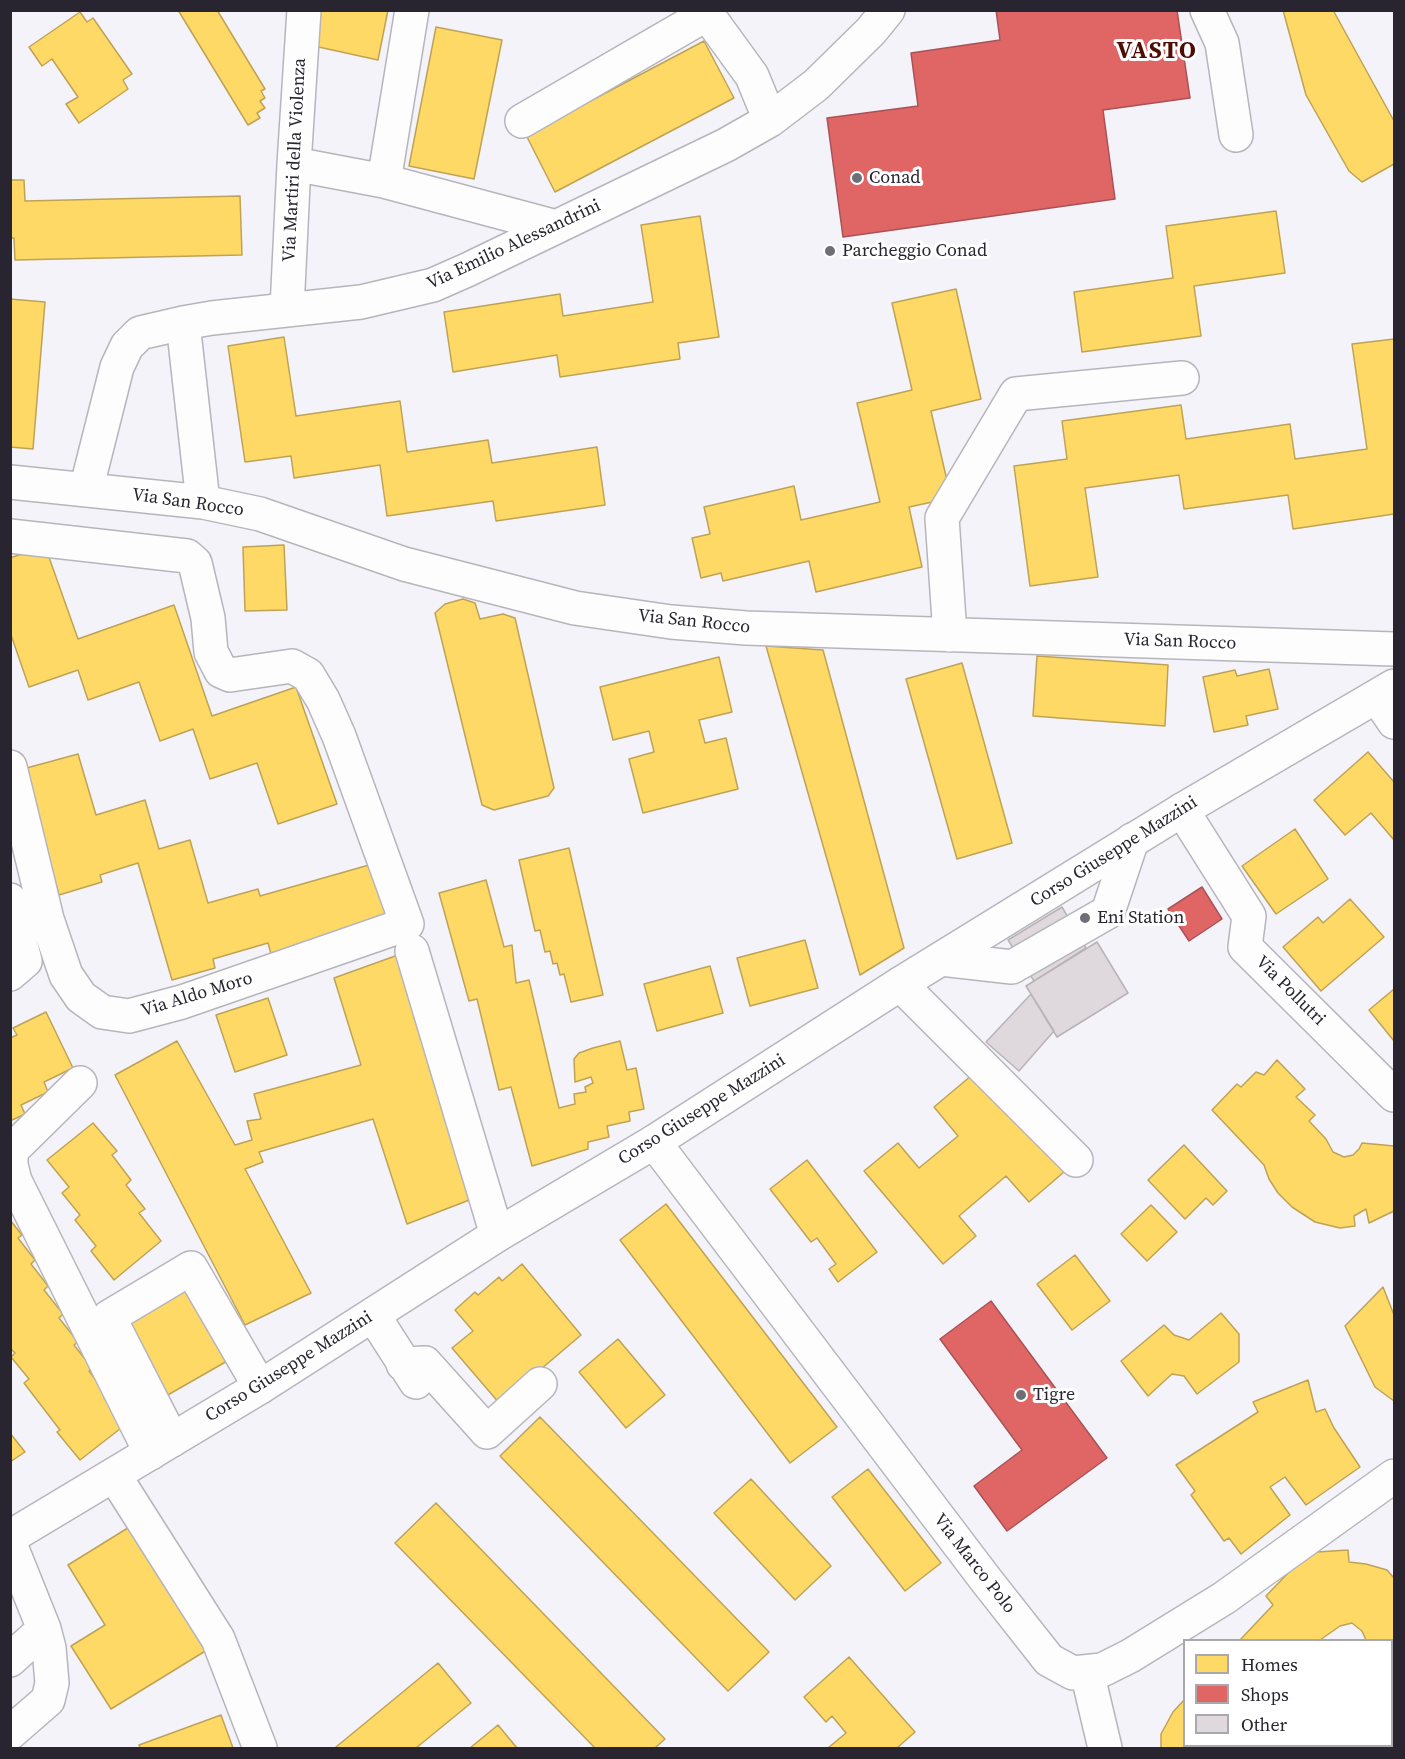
<!DOCTYPE html>
<style>
body{margin:0}
#map{position:relative;width:1405px;height:1759px;overflow:hidden;background:#f4f3f9;font-family:"Source Serif 4",serif}
canvas{display:block}
.frame{position:absolute;inset:0;border:12px solid #282530;pointer-events:none}
.legend{position:absolute;left:1183px;top:1639px;width:210px;height:108px;box-sizing:border-box;background:#fff;border:2px solid #a9a8ac;margin:0;padding:8px 10px;list-style:none;font-size:18px;color:#282530}
.legend li{display:flex;align-items:center;gap:12px;height:30px}
.legend b{width:30px;border:2px solid #a9a8ac}
</style>
<div id="map">
<canvas width="1405" height="1759"></canvas>
<div class="frame"></div>
<ul class="legend">
<li><b style="height:16px;background:#ffd966"></b>Homes</li>
<li><b style="height:16px;background:#e06666"></b>Shops</li>
<li><b style="height:16px;background:#dfd8dd"></b>Other</li>
</ul>
</div>
<script>
const c = document.querySelector('canvas').getContext('2d');
c.lineJoin = 'round';
function paint(path, color) { c.fillStyle = color; c.fill(path, 'evenodd'); }
const shape = rows => new Path2D(rows.map(r => 'M' + r).join(''));
function stroke(path, color, width, dash) { c.strokeStyle = color; c.lineWidth = width; c.lineCap = dash ? 'butt' : 'round'; c.setLineDash(dash || []); c.stroke(path); }
function drawText(font, color, halo, rows, align = 'center') {
  c.font = font + ' "Source Serif 4",serif'; c.lineWidth = 6; c.setLineDash([]); c.textBaseline = 'middle'; c.strokeStyle = halo; c.fillStyle = color; for (const [text, x, y, turn = 0] of rows) {
    c.save(); c.translate(x, y); c.rotate((+turn || 0) * Math.PI / 180); c.textAlign = isNaN(turn) ? turn : align; if (halo) c.strokeText(text, 0, 0); c.fillText(text, 0, 0); c.restore();
  }
}
const homes = shape([
 [178,10,217,10,265,89,261,91,265,98,260,101,265,108,257,113,260,118,248,125,178,10],
 [321,10,388,10,378,60,314,46,321,10],
 [1283,10,1333,10,1394,121,1394,164,1362,182,1349,171,1306,95,1283,10],
 [80,12,87,22,93,18,132,74,123,80,128,89,79,123,66,104,78,97,52,59,42,66,29,47,80,12],
 [436,27,502,40,474,179,409,166,436,27],
 [704,41,734,98,555,192,526,135,704,41],
 [10,180,24,180,25,201,240,196,242,255,15,260,14,238,10,238,10,180],
 [1276,211,1285,273,1194,286,1201,336,1082,352,1074,292,1173,278,1166,226,1276,211],
 [700,216,719,337,678,343,680,359,560,377,557,355,453,372,444,312,560,294,563,316,653,302,641,225,700,216],
 [956,289,981,399,931,411,951,498,909,507,922,567,816,592,809,561,723,581,721,573,701,578,692,538,710,534,704,507,794,486,801,520,880,502,857,403,912,390,892,303,956,289],
 [10,299,45,302,33,449,10,447,10,299],
 [284,337,296,416,400,401,407,452,488,440,492,463,597,447,605,505,496,521,493,501,387,516,380,465,294,478,291,456,245,462,228,346,284,337],
 [1394,339,1394,514,1293,529,1288,495,1184,509,1179,475,1085,488,1098,577,1030,586,1014,466,1067,459,1062,421,1181,405,1186,439,1290,424,1295,459,1367,449,1352,344,1394,339],
 [284,545,287,610,245,611,243,547,284,545],
 [45,546,78,639,174,605,212,716,296,687,337,804,278,824,257,763,210,779,193,729,160,741,139,682,88,700,78,670,29,687,10,632,10,558,45,546],
 [463,599,475,603,480,619,503,614,515,618,554,788,548,796,494,810,482,805,435,613,445,604,463,599],
 [766,646,823,650,904,948,860,975,766,646],
 [1037,656,1168,665,1165,726,1033,716,1037,656],
 [719,657,732,712,699,720,705,743,726,738,738,789,643,813,629,759,654,752,649,731,613,740,600,687,719,657],
 [962,663,1012,843,957,859,906,679,962,663],
 [1269,669,1278,709,1246,716,1248,725,1214,732,1203,677,1235,670,1237,676,1269,669],
 [1368,752,1394,782,1394,840,1371,813,1345,835,1314,800,1368,752],
 [78,754,96,815,145,800,159,849,190,840,208,903,258,889,260,896,376,863,393,919,271,954,268,943,213,959,215,968,172,980,138,863,100,875,102,882,59,895,23,769,78,754],
 [1295,829,1328,879,1276,914,1242,866,1295,829],
 [569,848,603,995,571,1002,564,974,560,975,557,963,553,964,550,951,545,952,540,930,535,931,519,860,569,848],
 [486,880,504,947,512,945,516,983,529,980,559,1108,575,1104,574,1094,586,1092,585,1087,593,1083,591,1077,575,1082,574,1059,579,1053,593,1048,620,1041,627,1070,636,1068,644,1109,629,1112,630,1121,607,1126,609,1137,588,1142,588,1149,532,1166,511,1087,499,1090,477,999,469,1001,439,893,486,880],
 [1350,899,1384,937,1321,991,1283,947,1318,917,1323,923,1350,899],
 [805,940,818,988,750,1006,737,958,805,940],
 [398,955,472,1199,407,1224,373,1119,259,1152,263,1162,245,1169,311,1293,245,1325,115,1075,177,1041,235,1145,252,1140,247,1121,261,1119,254,1094,361,1065,334,978,398,955],
 [710,966,723,1013,657,1031,644,984,710,966],
 [1394,989,1394,1041,1369,1010,1394,989],
 [268,998,287,1055,235,1072,216,1015,268,998],
 [46,1012,73,1068,44,1082,48,1092,21,1105,25,1114,10,1121,10,1038,17,1035,13,1028,46,1012],
 [1277,1060,1305,1089,1296,1097,1315,1115,1309,1121,1326,1139,1333,1152,1344,1157,1353,1155,1359,1149,1362,1143,1394,1146,1394,1211,1369,1223,1366,1209,1354,1216,1355,1226,1340,1228,1315,1222,1292,1207,1278,1193,1269,1179,1264,1165,1212,1110,1237,1084,1241,1087,1256,1072,1264,1075,1277,1060],
 [978,1070,1064,1172,1029,1202,1006,1176,959,1216,976,1236,943,1264,864,1171,898,1143,919,1168,958,1136,934,1107,978,1070],
 [93,1123,117,1151,112,1155,131,1180,126,1185,145,1209,139,1213,161,1241,114,1280,91,1251,96,1246,75,1220,80,1215,62,1193,69,1187,47,1160,93,1123],
 [1184,1145,1227,1191,1213,1205,1206,1198,1185,1219,1148,1180,1184,1145],
 [807,1160,877,1252,838,1282,829,1269,836,1264,817,1238,811,1242,770,1189,807,1160],
 [666,1204,837,1427,790,1463,620,1240,666,1204],
 [1151,1205,1177,1232,1147,1261,1121,1234,1151,1205],
 [10,1220,22,1235,18,1238,35,1260,31,1264,48,1286,44,1290,63,1314,59,1318,78,1342,74,1345,92,1368,89,1371,107,1395,104,1398,125,1425,80,1460,57,1432,60,1430,24,1383,29,1379,11,1357,15,1353,10,1348,10,1220],
 [1075,1255,1110,1301,1072,1330,1037,1284,1075,1255],
 [522,1264,581,1335,500,1404,452,1348,473,1331,455,1310,475,1292,478,1295,499,1277,502,1281,522,1264],
 [187,1286,229,1360,159,1400,118,1325,187,1286],
 [1383,1287,1394,1315,1394,1401,1375,1387,1345,1326,1383,1287],
 [1221,1313,1239,1334,1239,1362,1197,1394,1184,1376,1172,1374,1148,1396,1121,1361,1164,1325,1174,1335,1189,1340,1221,1313],
 [618,1339,665,1395,626,1428,579,1372,618,1339],
 [1308,1380,1316,1412,1325,1409,1334,1428,1360,1467,1306,1505,1285,1477,1270,1487,1290,1515,1241,1554,1229,1538,1224,1541,1191,1495,1195,1491,1176,1465,1258,1412,1253,1402,1308,1380],
 [540,1417,769,1652,728,1691,500,1456,540,1417],
 [10,1433,25,1452,10,1462,10,1433],
 [868,1469,941,1563,905,1591,832,1497,868,1469],
 [751,1479,831,1566,795,1600,714,1513,751,1479],
 [436,1503,665,1739,655,1748,595,1748,395,1543,436,1503],
 [131,1526,207,1650,111,1709,71,1646,105,1625,68,1565,131,1526],
 [1348,1550,1349,1562,1366,1564,1387,1570,1394,1578,1394,1651,1392,1652,1392,1640,1366,1640,1362,1631,1352,1623,1340,1626,1320,1640,1240,1640,1273,1605,1266,1596,1292,1569,1317,1552,1348,1550],
 [849,1657,915,1732,897,1748,828,1748,846,1733,832,1716,826,1722,804,1697,849,1657],
 [438,1663,471,1703,416,1748,338,1748,336,1747,438,1663],
 [1184,1700,1184,1746,1232,1746,1230,1748,1161,1748,1161,1734,1173,1712,1184,1700],
 [221,1715,233,1748,140,1748,139,1745,221,1715],
 [498,1725,517,1748,470,1748,498,1725]
]);
paint(homes, '#ffd966');
stroke(homes, '#bea356', 1.5);
const shops = shape([
 [996,10,1177,10,1190,98,1103,110,1115,199,843,237,827,118,918,106,911,53,1000,40,996,10],
 [1202,887,1222,919,1189,941,1168,909,1202,887],
 [991,1301,1107,1458,1007,1531,974,1486,1022,1450,940,1339,991,1301]
]);
paint(shops, '#e06666');
stroke(shops, '#a95256', 1.5);
const building = shape([
 [1062,907,1086,948,1034,981,1008,940,1062,907],
 [1097,942,1128,993,1057,1037,1026,986,1097,942],
 [1031,994,1054,1031,1019,1071,986,1042,1031,994]
]);
paint(building, '#dfd8dd');
stroke(building, '#b9b3b8', 1.5);
const minor = shape([
 [707,10,707,14,752,76,770,120],
 [1207,10,1222,43,1236,135],
 [522,121,707,14],
 [294,164,384,181,556,227],
 [384,181,412,10],
 [287,309,294,164,304,10],
 [183,323,203,502],
 [10,482,203,502,260,514,404,564,575,608,671,622,746,628,1394,649],
 [86,490,117,367,127,346,140,333,183,323,212,318,361,302,433,285,467,270,726,145,770,120,816,85,871,31,888,10],
 [10,536,187,556,195,563,208,618,211,652,221,671,230,675,292,666,308,675,323,700,339,736,407,924,182,1002,129,1016,102,1012,81,997,66,975,47,919,10,767],
 [950,635,942,518,1016,394,1182,378],
 [1377,697,1394,722],
 [1182,810,1249,916,1245,947,1394,1095],
 [10,900,25,961,10,974],
 [412,951,497,1235],
 [941,959,1012,967,1108,912,1132,840],
 [900,984,1076,1160],
 [80,1083,11,1151,11,1165,15,1181,151,1453],
 [654,1142,986,1580,1049,1660,1073,1673,1102,1670,1130,1656,1224,1598,1394,1476],
 [373,1315,416,1382],
 [403,1364,425,1363,487,1432,540,1384],
 [172,1440,109,1317,191,1268,260,1387],
 [114,1475,218,1639,260,1748],
 [10,1544,44,1629,49,1648,52,1683,48,1700,10,1733],
 [10,1660,44,1629],
 [1087,1672,1105,1748]
]);
const major = shape([
 [10,1537,260,1387,497,1235,654,1142,900,984,1182,810,1394,686]
]);
stroke(minor, '#b6b5bc', 36);
stroke(major, '#b6b5bc', 36);
stroke(minor, '#fdfdfe', 33);
stroke(major, '#fdfdfe', 33);
for (const [x, y, r, color] of [
 [857,178,6,"#6f6d76"],
 [830,251,6,"#6f6d76"],
 [1085,918,6,"#6f6d76"],
 [1021,1395,6,"#6f6d76"]
]) { const dot = new Path2D(); dot.arc(x, y, r, 0, 2 * Math.PI); c.fillStyle = color; c.fill(dot); stroke(dot, '#fff', 2); }
drawText('18px', '#282530', '#fff', [
 ["Via Martiri della Violenza",295,160,-87],
 ["Via Emilio Alessandrini",514,245,-25],
 ["Via San Rocco",188,503,8],
 ["Via San Rocco",694,622,6],
 ["Via San Rocco",1180,642,2],
 ["Corso Giuseppe Mazzini",1114,852,-32],
 ["Via Pollutri",1290,991,45],
 ["Via Aldo Moro",197,995,-17],
 ["Corso Giuseppe Mazzini",702,1110,-32],
 ["Corso Giuseppe Mazzini",289,1367,-32],
 ["Via Marco Polo",974,1564,52]
]);
drawText('18px', '#282530', '#fff', [
 ["Conad",869,178],
 ["Parcheggio Conad",842,251],
 ["Eni Station",1097,918],
 ["Tigre",1033,1395]
], 'left');
c.letterSpacing = '1.5px';
drawText('bold 24px', '#4f0c02', '#fff', [
 ["VASTO",1157,52]
]);
c.letterSpacing = '0px';
</script>
